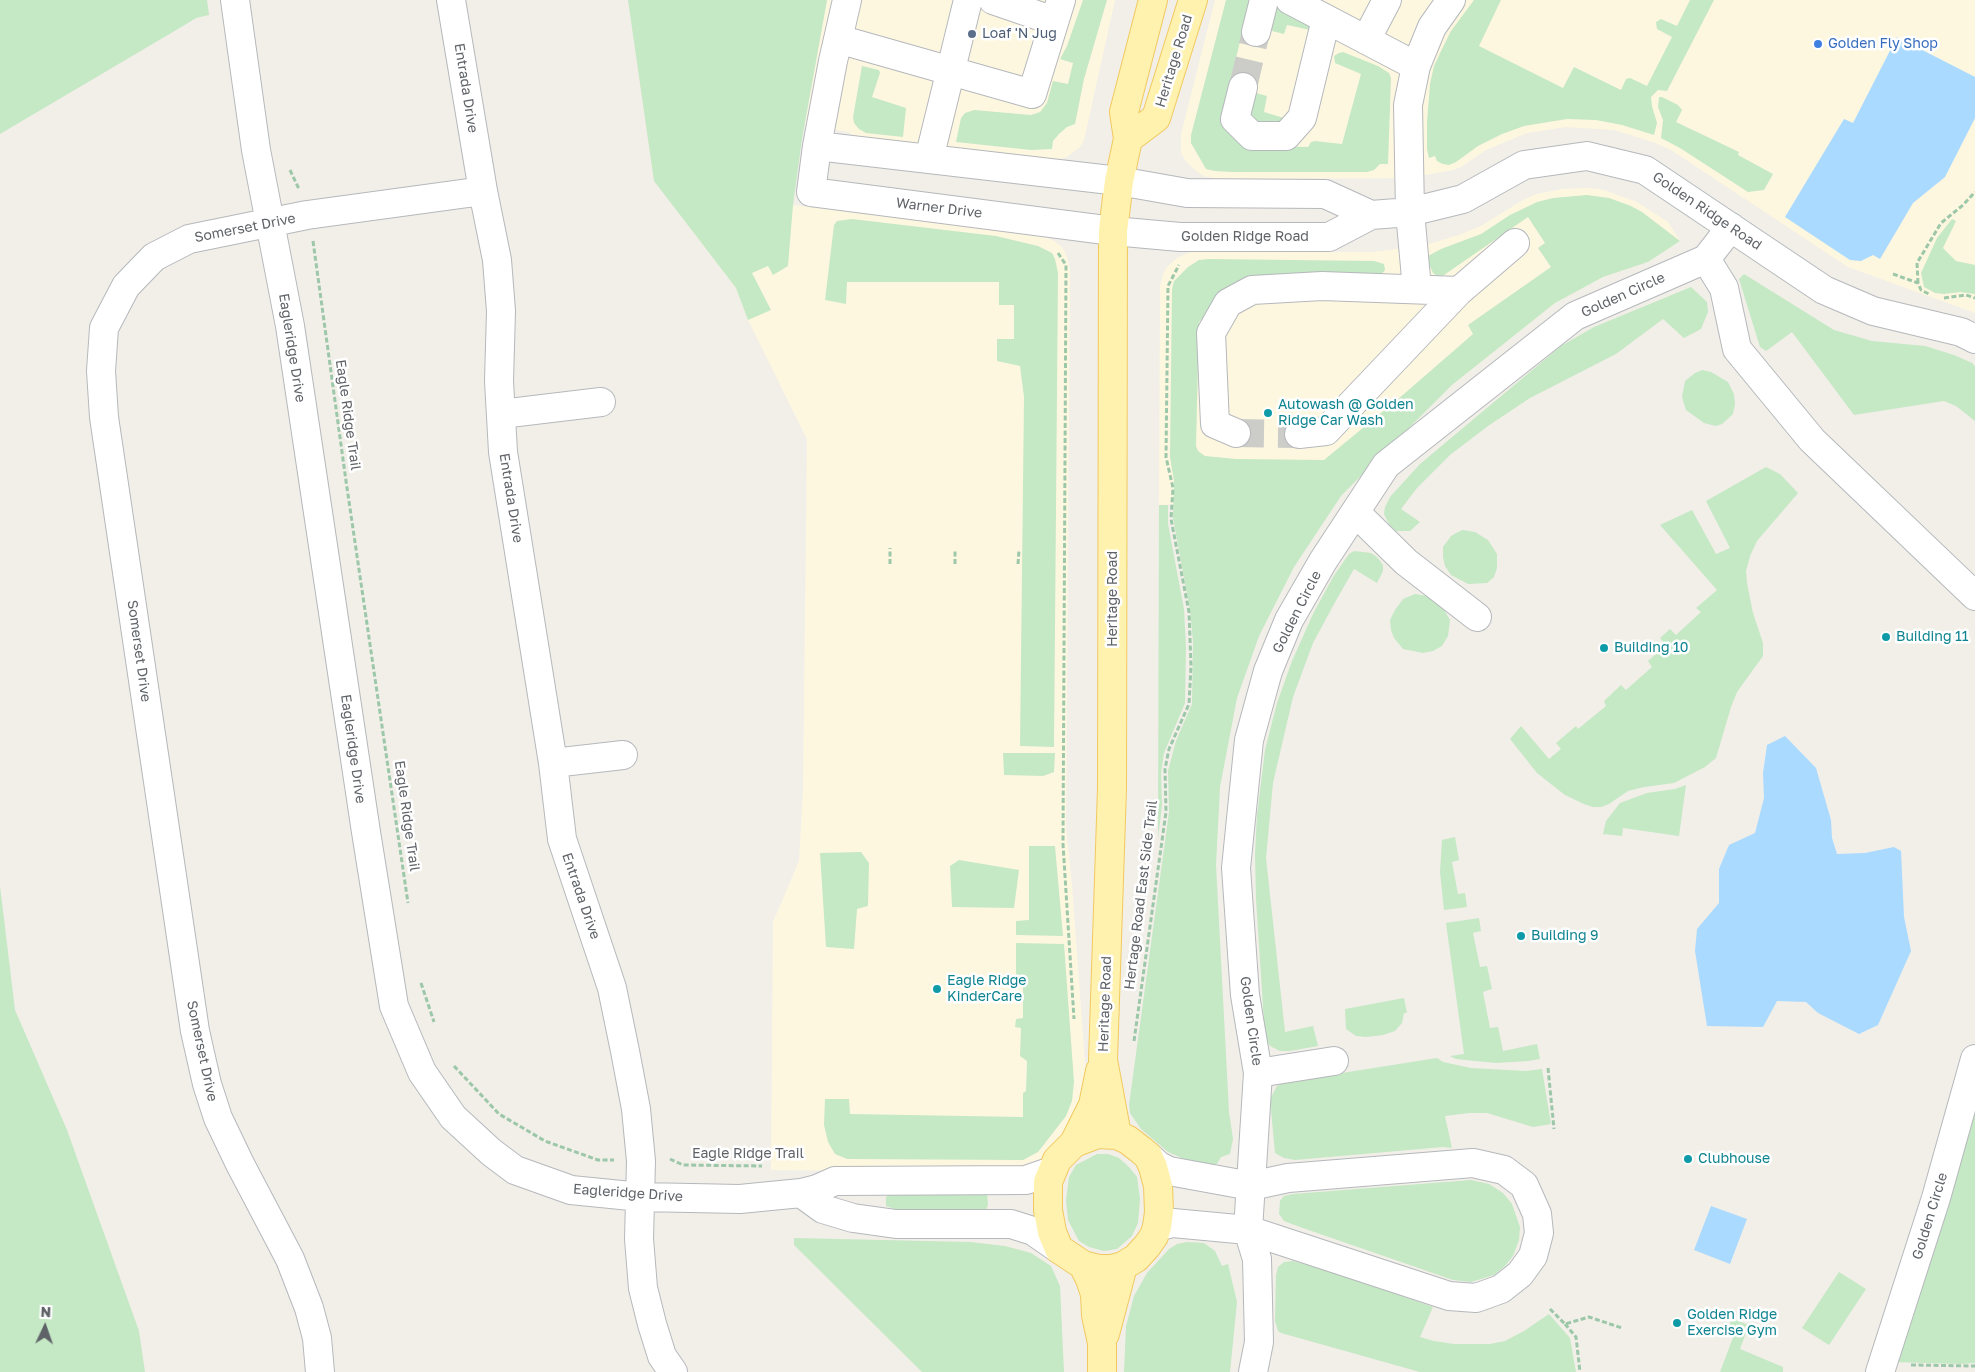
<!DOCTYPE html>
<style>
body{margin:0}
#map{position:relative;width:1975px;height:1372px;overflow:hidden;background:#f1efe8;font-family:"Golos Text",sans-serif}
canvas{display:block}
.north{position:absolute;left:20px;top:1302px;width:50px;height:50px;-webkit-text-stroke:4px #fff;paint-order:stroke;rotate:3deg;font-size:14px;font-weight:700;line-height:20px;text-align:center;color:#5f6368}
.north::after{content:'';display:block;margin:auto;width:18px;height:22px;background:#5f6368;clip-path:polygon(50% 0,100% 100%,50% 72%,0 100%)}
</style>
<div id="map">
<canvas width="1975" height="1372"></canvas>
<div class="north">N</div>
</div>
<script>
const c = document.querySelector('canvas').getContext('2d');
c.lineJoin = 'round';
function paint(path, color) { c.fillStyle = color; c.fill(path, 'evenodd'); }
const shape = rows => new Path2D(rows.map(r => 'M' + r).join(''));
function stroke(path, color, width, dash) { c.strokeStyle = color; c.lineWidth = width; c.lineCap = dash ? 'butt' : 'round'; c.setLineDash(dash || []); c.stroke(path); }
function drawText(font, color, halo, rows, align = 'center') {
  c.font = font + ' "Golos Text",sans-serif'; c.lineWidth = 5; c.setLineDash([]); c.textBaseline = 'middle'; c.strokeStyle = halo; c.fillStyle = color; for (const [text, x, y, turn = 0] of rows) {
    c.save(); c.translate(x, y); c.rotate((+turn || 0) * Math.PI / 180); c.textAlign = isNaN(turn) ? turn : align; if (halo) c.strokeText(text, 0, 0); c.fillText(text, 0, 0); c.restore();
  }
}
paint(shape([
 [827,0,1115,0,1084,140,1080,147,1067,157,1059,160,1046,160,855,137,848,132,805,125],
 [1215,0,1975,0,1975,313,1848,267,1671,150,1653,142,1614,130,1566,127,1527,133,1486,150,1461,167,1453,170,1409,178,1216,179,1204,176,1196,171,1185,160,1181,153,1181,134],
 [1587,188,1604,190,1637,202,1668,222,1680,241,1648,262,1603,277,1555,303,1452,385,1341,496,1159,505,1160,287,1163,274,1167,267,1177,258,1190,252,1371,252,1422,246,1459,235,1481,226,1523,200,1536,194,1563,189],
 [793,205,1013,230,1042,235,1054,241,1062,247,1067,257,1070,270,1066,829,1072,885,1086,1077,1075,1123,1041,1165,1023,1172,771,1170,773,922,799,861,803,789,807,439,748,320,736,288,680,215]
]), '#fef7e0');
paint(shape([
 [0,0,207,0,209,15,196,18,183,26,0,134],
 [628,0,827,0,802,139,793,205,788,266,773,275,768,266,752,273,771,310,748,320,736,288,654,181],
 [1083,0,1107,0,1084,79,1075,124,1067,127,1059,134,1053,141,1052,149,1031,150,956,142,961,118,965,113,974,110,1031,115,1040,112,1047,103,1053,81,1068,84,1073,63,1060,59,1067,46],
 [1226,0,1258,0,1243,29,1230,83,1227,128,1233,138,1243,145,1308,147,1311,142,1315,141,1342,144,1361,74,1335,63,1334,56,1339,53,1343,52,1378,66,1389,73,1391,78,1388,164,1380,164,1374,170,1367,172,1232,172,1215,171,1206,169,1191,143,1191,135],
 [1474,0,1501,0,1479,46,1563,88,1574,67,1621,90,1626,79,1630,78,1647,86,1672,37,1657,29,1656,22,1661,19,1677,26,1690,0,1714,0,1667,91,1658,90,1651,97,1652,106,1657,123,1654,135,1622,125,1596,120,1567,119,1524,126,1502,134,1478,146,1456,162,1449,165,1443,164,1437,161,1435,156,1429,158,1427,149,1427,122,1430,84,1434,66,1442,49,1451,31],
 [1272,5,1308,24,1310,30,1287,25,1284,34,1264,29],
 [862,66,879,70,880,73,872,97,906,108,903,137,866,133,859,129,854,123,853,117],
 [1249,91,1267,96,1264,112,1284,118,1286,120,1286,124,1256,123,1251,119,1246,105],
 [1659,97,1662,97,1678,105,1682,110,1676,122,1739,152,1738,155,1773,174,1764,190,1748,192,1680,148,1661,138,1663,120,1658,107],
 [1587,195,1609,198,1631,206,1642,212,1680,241,1648,262,1603,277,1555,303,1452,385,1341,496,1294,567,1259,636,1237,698,1220,787,1216,865,1229,1112,1233,1139,1230,1154,1221,1157,1217,1164,1198,1165,1168,1152,1141,1129,1130,1113,1129,1105,1169,812,1168,771,1176,741,1192,704,1193,642,1190,610,1173,518,1174,481,1170,457,1172,289,1174,281,1188,267,1199,260,1209,259,1374,261,1384,264,1385,270,1379,277,1248,277,1199,322,1196,446,1198,451,1205,456,1236,459,1324,460,1404,394,1473,334,1468,325,1551,267,1538,248,1545,243,1528,217,1444,275,1437,276,1433,273,1429,264,1428,256,1441,249,1481,234,1510,215,1537,202,1553,198],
 [852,219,996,236,1038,246,1052,253,1055,259,1058,273,1054,747,1020,746,1024,397,1020,366,997,361,997,339,1014,339,1014,305,999,305,999,282,847,282,846,304,825,300,834,225,837,221],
 [1952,219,1956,221,1943,248,1956,261,1975,265,1975,294,1960,292,1944,294,1935,293,1924,287,1921,273,1937,238],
 [1744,274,1834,330,1872,341,1925,346,1954,355,1972,363,1975,366,1975,421,1956,406,1944,401,1854,415,1792,332,1766,351,1760,347,1739,279],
 [1691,287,1707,302,1708,312,1701,329,1684,338,1663,319,1616,354,1530,398,1488,426,1450,455,1417,488,1401,509,1420,522,1410,531,1396,531,1390,526,1384,514,1385,507,1390,497,1420,464,1561,346,1594,327],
 [1702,370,1711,372,1728,382,1734,394,1735,404,1733,414,1722,424,1716,426,1704,423,1686,410,1682,397,1685,381,1695,373],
 [1766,467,1780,474,1798,493,1757,541,1750,556,1746,571,1747,583,1753,613,1763,643,1763,656,1737,692,1731,707,1716,758,1705,767,1674,783,1644,787,1628,791,1609,804,1601,807,1593,807,1584,804,1565,795,1537,773,1510,739,1521,726,1549,759,1561,749,1556,743,1576,726,1578,729,1606,706,1604,701,1621,685,1626,690,1652,667,1648,661,1666,645,1660,638,1670,629,1676,635,1701,612,1696,608,1717,590,1660,525,1692,510,1716,554,1730,548,1706,501],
 [1159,505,1168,505,1168,524,1184,609,1186,647,1185,703,1164,753,1161,773,1162,805,1158,839],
 [1462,530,1475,532,1488,540,1497,554,1497,568,1494,577,1487,583,1468,584,1451,575,1445,566,1443,557,1443,547,1451,536],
 [1354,551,1371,553,1377,557,1383,565,1383,571,1377,583,1354,569,1334,604,1313,643,1293,697,1273,783,1266,858,1285,1032,1313,1026,1318,1046,1290,1051,1280,1051,1270,1046,1265,1037,1256,899,1255,855,1257,815,1265,750,1277,703,1292,661,1313,614,1333,577,1349,554],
 [1415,594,1427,596,1439,601,1450,620,1448,636,1442,646,1433,651,1423,653,1403,649,1394,638,1391,630,1390,620,1395,610,1403,599],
 [1003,753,1055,753,1054,772,1043,776,1004,775],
 [1686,785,1679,836,1623,828,1622,836,1603,834,1606,821,1620,803,1647,793,1675,789],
 [1455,837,1459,860,1452,862,1458,894,1465,893,1467,907,1444,910,1440,872,1442,840],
 [1029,846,1055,846,1063,936,1016,935,1016,921,1029,920],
 [861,852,869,863,868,906,857,909,854,949,826,947,820,853],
 [959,860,1019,870,1014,908,952,907,950,866],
 [0,886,15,1010,67,1130,139,1331,145,1372,0,1372],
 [1479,918,1481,931,1473,933,1480,967,1487,966,1492,989,1483,992,1490,1028,1498,1027,1503,1051,1537,1044,1540,1059,1528,1061,1496,1063,1456,1059,1450,1056,1464,1054,1446,923],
 [1016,943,1064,944,1074,1082,1072,1101,1066,1116,1038,1152,1023,1160,847,1159,835,1154,828,1142,824,1125,825,1099,849,1099,850,1114,1023,1117,1023,1093,1026,1091,1027,1061,1020,1056,1021,1028,1015,1027,1016,1019,1023,1018,1023,982,1016,981],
 [1404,998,1407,1013,1404,1013,1402,1023,1395,1031,1383,1035,1366,1037,1356,1036,1346,1029,1345,1009],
 [1437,1058,1443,1062,1471,1068,1526,1071,1542,1069,1551,1124,1533,1127,1487,1113,1469,1113,1445,1116,1452,1148,1443,1147,1295,1160,1284,1158,1275,1153,1270,1099,1277,1086,1285,1082],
 [1975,1099,1975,1363,1960,1364,1894,1362],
 [1097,1154,1108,1154,1119,1158,1129,1167,1137,1177,1140,1199,1138,1223,1132,1236,1117,1249,1104,1251,1089,1247,1079,1241,1068,1220,1066,1200,1069,1177,1076,1165],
 [1471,1180,1489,1184,1503,1193,1512,1204,1520,1227,1519,1240,1513,1256,1505,1266,1494,1275,1471,1282,1453,1280,1300,1227,1284,1221,1279,1214,1280,1201,1284,1196,1293,1194],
 [895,1189,987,1191,988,1205,984,1214,906,1213,886,1206,886,1197],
 [794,1238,970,1242,1005,1246,1031,1253,1051,1266,1060,1286,1064,1372,922,1372,794,1245],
 [1187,1242,1204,1243,1215,1251,1222,1266,1228,1264,1237,1302,1230,1372,1124,1372,1126,1326,1134,1296,1147,1273,1169,1249,1177,1244],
 [1293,1261,1337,1273,1433,1307,1420,1337,1434,1341,1454,1344,1490,1344,1505,1341,1524,1331,1549,1314,1570,1338,1576,1372,1420,1372,1281,1333,1278,1331,1275,1321,1276,1275,1278,1267,1284,1262],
 [1839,1272,1866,1289,1829,1345,1802,1328],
 [1732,1319,1749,1325,1740,1349,1783,1367,1783,1372,1720,1372,1734,1335,1727,1331]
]), '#c5e8c5');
paint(shape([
 [1897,37,1975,77,1975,118,1945,177,1913,203,1880,259,1873,255,1861,261,1850,260,1785,217,1844,119,1853,123],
 [1785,736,1816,768,1831,820,1832,838,1837,854,1865,853,1894,847,1901,851,1904,917,1911,951,1878,1025,1859,1034,1818,1013,1806,1002,1777,1001,1763,1027,1707,1026,1695,951,1697,929,1719,903,1719,869,1729,845,1755,833,1764,798,1763,773,1767,745],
 [1711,1206,1747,1219,1730,1264,1694,1250]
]), '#aadaff');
stroke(shape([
 [1243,87,1256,32],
 [1236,433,1299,434]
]), '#ccccc8', 28, [28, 14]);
const minor = shape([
 [235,0,256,150,290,326,366,832,394,1006,422,1072,453,1117,491,1152,515,1170,571,1190,641,1197,740,1199,801,1193,817,1189,835,1181,1026,1180,1052,1171],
 [451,0,483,191,497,260,501,311,499,381,503,452,553,763,562,839,612,988,625,1051,636,1109,641,1161,639,1239,643,1288,652,1324,662,1356,673,1372],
 [847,0,833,61,817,146,811,192,1113,231,1180,237,1329,237,1371,215,1410,212,1463,199,1524,165,1587,156,1645,170,1824,290,1873,311,1961,332,1975,339],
 [993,0,1054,21],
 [1290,0,1416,66],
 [1256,32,1264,0],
 [838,39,1032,94,1061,0],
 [1366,40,1387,0],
 [1243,87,1235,119,1252,136,1286,136,1302,118,1326,19],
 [817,146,1119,181,1187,193,1325,194,1371,215],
 [929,159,968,0],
 [1706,259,1724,288,1737,349,1812,440,1975,596],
 [1417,289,1410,212,1408,105,1416,66,1432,27,1451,0],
 [501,414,601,402],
 [1236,433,1215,424,1211,333,1228,303,1252,290,1322,286,1459,291],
 [1299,434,1326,431,1459,291,1515,243],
 [1356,513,1406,562,1477,617],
 [553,763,623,755],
 [1258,1073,1334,1061],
 [1148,1156,1159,1166,1169,1171,1251,1186,1288,1178,1473,1163,1504,1170,1524,1185,1537,1214,1539,1233,1533,1256,1520,1274,1501,1289,1476,1298,1449,1296,1248,1230,1173,1223,1157,1227],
 [801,1193,823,1209,853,1218,896,1224,1011,1224,1033,1231,1059,1249],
 [320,1372,317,1338,309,1308,290,1259,240,1164,218,1118,207,1084,195,1031,104,417,101,371,104,328,126,286,154,257,189,239,307,215,483,191],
 [1253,1372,1259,1342,1257,1259,1248,1230,1258,1073,1245,995,1236,868,1249,740,1268,671,1289,620,1323,561,1386,465,1575,316,1706,259,1731,227],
 [1880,1372,1936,1198,1975,1059]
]);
const major = shape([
 [1128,139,1156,118,1193,0],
 [1098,1134,1117,1135,1128,1140,1141,1150,1148,1156,1153,1167,1158,1186,1159,1212,1157,1227,1154,1236,1147,1246,1136,1258,1123,1266,1112,1269,1099,1269,1083,1265,1059,1249,1052,1232,1048,1210,1048,1182,1057,1160,1074,1143,1098,1134],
 [1117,1135,1103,1060,1112,788,1113,231,1119,181,1128,139,1124,112,1153,0],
 [1074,1143,1093,1105,1100,1071],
 [1083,1265,1090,1279,1095,1294,1096,1315,1102,1343,1102,1372],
 [1105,1334,1123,1266]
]);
stroke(minor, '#b5b8bc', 30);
stroke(major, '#f2c960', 30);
stroke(shape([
 [290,170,299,189],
 [313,241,346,481,408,903],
 [1058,253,1066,265,1063,844,1074,1019],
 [1893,274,1918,283,1921,290,1929,294],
 [1918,283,1917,263,1941,223,1963,205,1975,192],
 [1944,298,1966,295,1975,298],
 [890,564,890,548],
 [955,564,955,549],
 [1018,564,1019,550],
 [421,983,434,1022],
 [1134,1041,1166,812,1165,769,1169,749,1189,704,1191,666,1189,612,1171,519,1173,488,1166,457,1168,286,1179,265],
 [454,1066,499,1114,545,1141,598,1160,614,1160],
 [1548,1068,1554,1129],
 [670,1159,683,1165,762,1166],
 [1550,1309,1565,1324,1589,1317,1622,1328],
 [1565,1324,1576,1337,1580,1372],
 [1911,1365,1975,1366]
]), '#9cc7a9', 3, [5, 2.5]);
stroke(minor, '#fff', 28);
stroke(major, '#fff2af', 28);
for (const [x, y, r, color] of [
 [972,34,5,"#5c6f8a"],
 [1818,44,5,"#3f7fe0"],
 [1268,413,5,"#0f9aa8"],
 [1886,637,5,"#0f9aa8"],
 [1604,648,5,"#0f9aa8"],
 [1521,936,5,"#0f9aa8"],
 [937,989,5,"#0f9aa8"],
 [1688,1159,5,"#0f9aa8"],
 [1677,1323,5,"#0f9aa8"]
]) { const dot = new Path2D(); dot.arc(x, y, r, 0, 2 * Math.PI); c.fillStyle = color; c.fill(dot); stroke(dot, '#fff', 2); }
drawText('14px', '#4e5e75', '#fff', [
 ["Loaf 'N Jug",982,34]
], 'left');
drawText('14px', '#366cbe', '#fff', [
 ["Golden Fly Shop",1828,44]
], 'left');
drawText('14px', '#5f6368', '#fff', [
 ["Heritage Road",1174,61,-73],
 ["Entrada Drive",466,88,81],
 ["Warner Drive",939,208,7],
 ["Golden Ridge Road",1707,211,34],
 ["Somerset Drive",245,228,-11],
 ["Golden Ridge Road",1245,237],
 ["Golden Circle",1623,295,-24],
 ["Eagleridge Drive",292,348,81],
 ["Eagle Ridge Trail",348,415,82],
 ["Entrada Drive",511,498,81],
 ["Heritage Road",1113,599,-90],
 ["Golden Circle",1297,612,-63],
 ["Somerset Drive",139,651,82],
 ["Eagleridge Drive",353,749,82],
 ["Eagle Ridge Trail",407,816,82],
 ["Hertage Road East Side Trail",1141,895,-83],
 ["Entrada Drive",581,896,71],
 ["Heritage Road",1105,1004,-88],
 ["Golden Circle",1251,1021,82],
 ["Somerset Drive",202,1051,78],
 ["Eagle Ridge Trail",748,1154],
 ["Eagleridge Drive",628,1193,4],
 ["Golden Circle",1930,1216,-73]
]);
drawText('14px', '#0d838f', '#fff', [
 ["Autowash @ Golden",1278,405],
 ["Ridge Car Wash",1278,421],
 ["Building 11",1896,637],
 ["Building 10",1614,648],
 ["Building 9",1531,936],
 ["Eagle Ridge",947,981],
 ["KinderCare",947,997],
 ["Clubhouse",1698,1159],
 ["Golden Ridge",1687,1315],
 ["Exercise Gym",1687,1331]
], 'left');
</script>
